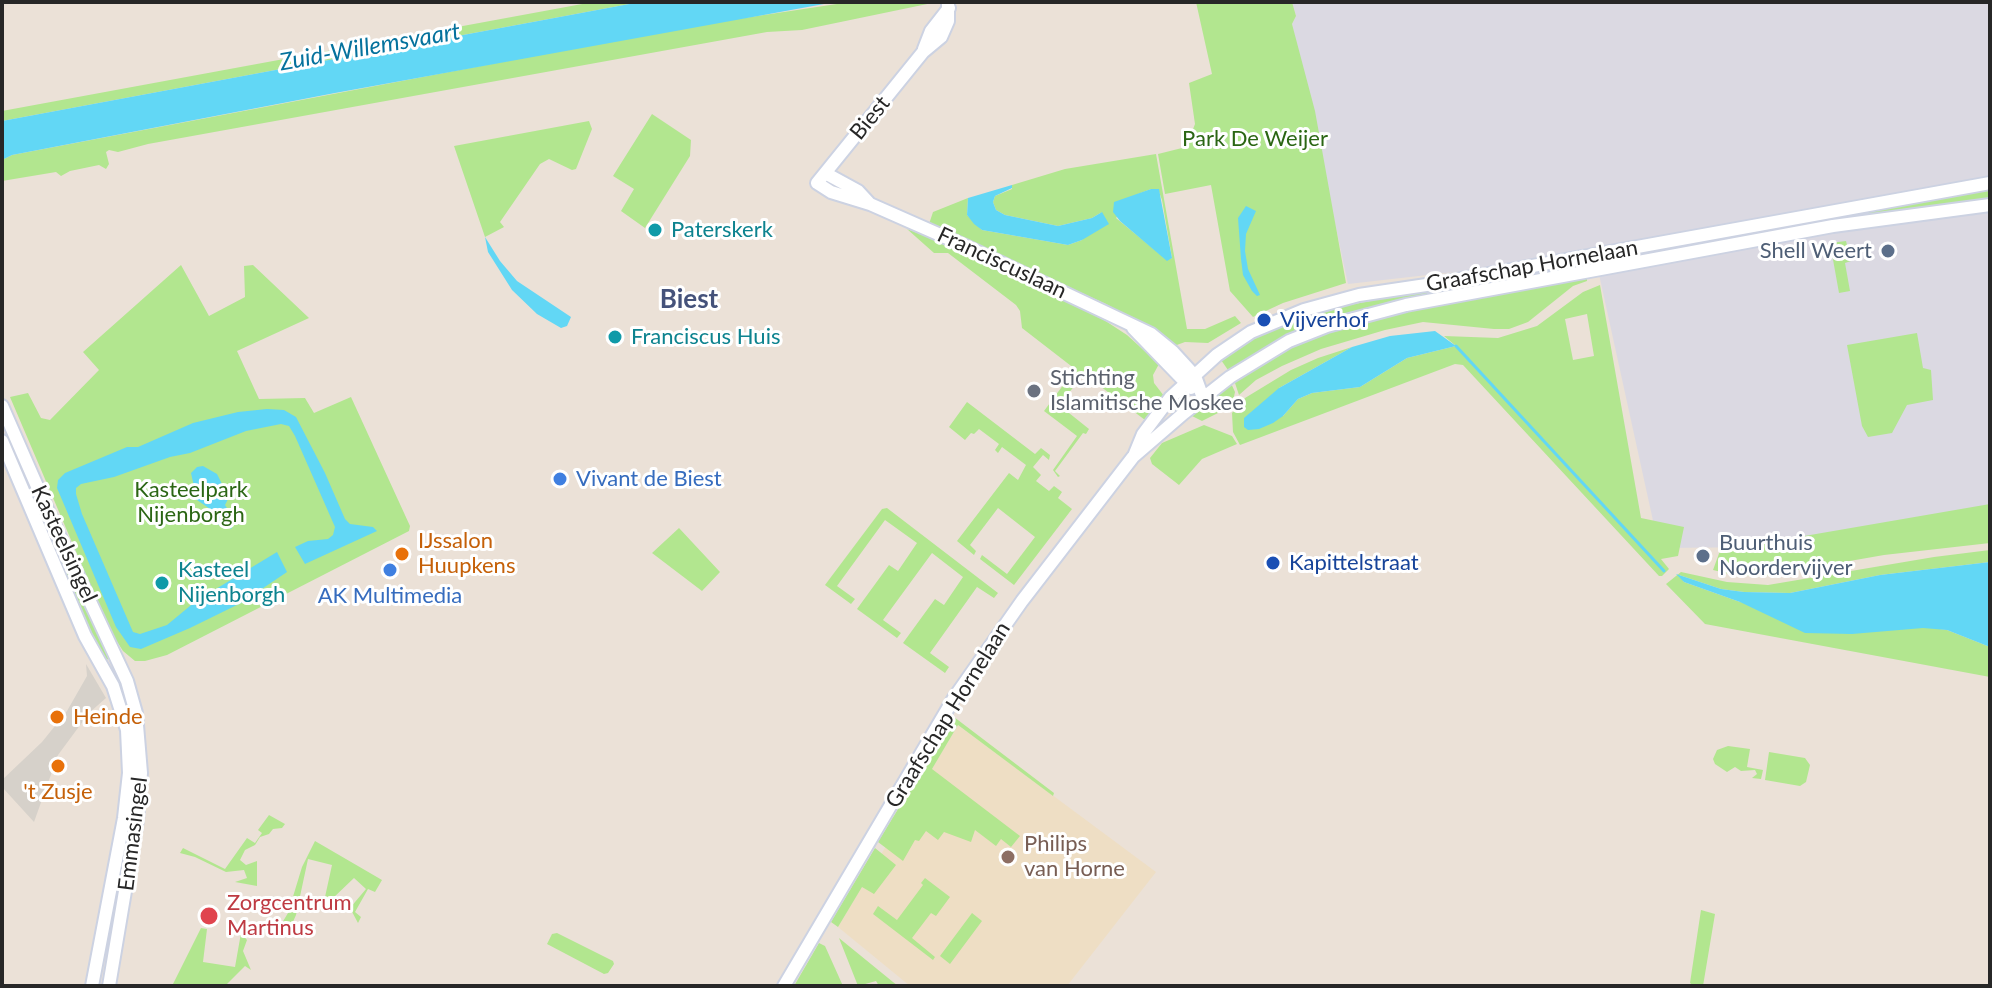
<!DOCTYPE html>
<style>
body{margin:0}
#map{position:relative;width:1992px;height:988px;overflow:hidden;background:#ebe1d7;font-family:Lato,sans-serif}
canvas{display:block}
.frame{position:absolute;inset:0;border:4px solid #272727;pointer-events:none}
</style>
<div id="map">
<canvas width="1992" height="988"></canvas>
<div class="frame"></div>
</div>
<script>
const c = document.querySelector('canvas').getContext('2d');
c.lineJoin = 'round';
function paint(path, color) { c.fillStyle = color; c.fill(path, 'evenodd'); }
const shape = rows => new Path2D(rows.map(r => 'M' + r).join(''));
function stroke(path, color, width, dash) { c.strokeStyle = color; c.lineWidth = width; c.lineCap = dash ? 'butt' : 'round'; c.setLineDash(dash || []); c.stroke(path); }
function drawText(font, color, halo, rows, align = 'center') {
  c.font = font + ' Lato,sans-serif'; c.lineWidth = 6; c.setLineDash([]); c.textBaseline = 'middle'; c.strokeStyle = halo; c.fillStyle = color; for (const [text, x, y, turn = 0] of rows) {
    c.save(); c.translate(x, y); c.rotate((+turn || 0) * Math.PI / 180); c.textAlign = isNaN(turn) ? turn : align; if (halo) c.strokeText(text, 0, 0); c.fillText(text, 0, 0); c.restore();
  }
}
paint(shape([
 [1292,2,1990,2,1990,517,1875,546,1659,548,1595,256,1348,284,1292,24,1296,16]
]), '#dbd9e2');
paint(shape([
 [958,725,1156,872,1067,986,910,986,838,927]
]), '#eedec4');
paint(shape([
 [593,2,640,2,2,121,2,111],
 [850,2,937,2,802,30,767,32,148,144,118,152,109,150,106,152,109,164,106,169,99,165,70,171,61,176,56,172,2,181,2,160,12,155,691,26],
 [1196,2,1292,2,1296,16,1292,24,1315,111,1346,283,1283,303,1253,317,1230,291,1211,185,1165,194,1158,154,1186,147,1195,124,1189,83,1212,74],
 [652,114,691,140,690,156,645,228,621,211,634,189,613,176],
 [589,121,592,129,576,169,572,170,549,159,540,164,500,222,504,227,485,237,454,146],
 [1156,154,1187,329,1205,329,1235,316,1241,323,1208,343,1185,342,1174,346,1152,329,1106,304,929,224,933,212,968,198,967,215,982,230,1068,245,1082,240,1102,212,1092,218,1058,226,1005,215,996,210,993,202,995,196,1012,189,1012,185,1065,169],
 [1151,189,1158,189,1162,200,1172,258,1167,260,1116,218,1138,194],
 [1990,185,1990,199,1833,221,1832,215],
 [907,229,945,243,1035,284,1104,320,1127,335,1159,364,1153,375,1154,383,1164,396,1145,420,1084,374,1059,405,1089,429,1086,434,1083,433,1055,471,1060,476,1058,477,1053,470,1077,436,1044,411,1075,369,1022,328,1020,311,1016,305,948,253,934,253],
 [1846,241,1851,261,1845,263,1850,291,1839,293,1830,243],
 [1579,262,1580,269,1358,311,1311,327,1230,373,1219,357,1281,325,1349,305],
 [181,265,209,316,245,297,244,266,253,265,309,318,237,351,259,399,305,398,314,413,351,397,410,526,409,531,167,655,145,661,135,661,123,651,109,629,10,397,28,393,41,418,50,420,99,370,83,352],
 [1587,277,1587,281,1573,286,1528,322,1509,329,1494,329,1423,322,1385,330,1321,349,1282,366,1256,380,1239,395,1234,380,1269,358,1317,336,1375,316],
 [1600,285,1641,518,1684,527,1678,556,1661,559,1669,569,1662,576,1659,576,1463,365,1455,364,1240,445,1233,432,1232,413,1245,398,1291,370,1318,358,1352,347,1279,388,1283,416,1298,399,1312,393,1360,387,1407,358,1456,346,1444,336,1498,338,1537,326,1583,292],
 [1587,314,1594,356,1573,360,1565,319],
 [1917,333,1923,368,1931,370,1933,400,1907,405,1892,433,1868,437,1862,426,1847,345],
 [1230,381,1235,392,1233,401,1224,410,1202,421,1188,414],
 [967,402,1035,454,1041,448,1050,455,1049,460,1043,455,1033,467,1041,475,1036,481,1049,491,1054,486,1062,492,1058,498,1072,509,1014,585,980,559,982,555,1007,574,1035,537,998,508,970,545,976,551,974,555,957,541,1009,473,1018,480,1026,465,1002,447,998,453,995,450,999,444,979,429,974,434,971,433,965,440,949,427],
 [1204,425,1232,436,1237,444,1202,459,1179,485,1152,464,1150,458,1162,443],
 [1990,504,1990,543,1884,555,1764,576,1738,576,1713,570,1725,537,1758,544],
 [887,508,998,593,994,598,977,587,930,653,949,667,945,673,903,643,935,599,944,605,963,577,932,553,883,620,901,633,897,638,857,609,889,565,898,571,917,543,885,520,837,586,855,599,851,604,825,585,882,509],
 [50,524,110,658,104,661,42,528],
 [679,528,720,572,702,591,652,553],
 [1990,550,1990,562,1880,575,1790,593,1744,592,1721,589,1679,575,1684,582,1740,602,1947,630,1990,647,1990,677,1705,624,1666,584,1681,572,1727,582,1768,585,1934,557],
 [954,717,1054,793,1053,796,958,725,932,769,1020,836,1011,847,1001,839,996,846,975,830,971,842,944,832,938,840,926,831,919,841,915,840,903,861,878,842],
 [1728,746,1750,749,1747,767,1763,770,1761,779,1752,778,1757,774,1755,770,1741,771,1735,767,1727,772,1715,764,1713,759,1717,750],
 [1769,752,1805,758,1810,765,1806,782,1800,786,1765,780],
 [269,815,285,824,282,828,273,829,269,834,260,837,255,845,245,850,240,860,246,865,257,861,257,886,235,882,247,878,244,870,226,872,195,857,180,853,183,848,225,869,247,838,255,843,262,833,258,830],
 [315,841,382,880,375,892,368,889,355,912,361,917,358,923,350,908,366,889,354,878,331,900,325,897,332,865,308,859,296,915,288,933,279,928,288,913,302,867],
 [875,848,896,865,874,894,862,887,838,927,831,922],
 [925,878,950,897,936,916,931,913,912,938,935,957,933,960,873,914,878,906,897,920,923,885,921,883],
 [1701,910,1715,914,1703,986,1694,986,1690,983],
 [972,913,982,921,950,964,940,956],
 [201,928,207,929,203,962,235,967,241,933,247,940,243,951,251,970,245,966,225,986,184,986,178,984,172,986],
 [557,933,613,961,614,964,608,973,604,974,547,944,552,934],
 [839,938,893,982,898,986,879,986,876,981,858,986],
 [819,943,825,946,843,986,794,986]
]), '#b2e68f');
paint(shape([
 [86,664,106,698,89,713,58,755,34,822,2,787,2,780,42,742,67,711,87,676]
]), '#d6d1ca');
paint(shape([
 [640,2,835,2,335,93,12,155,2,160,2,121],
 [1012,185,1012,188,995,196,993,202,996,210,1005,215,1058,226,1092,218,1102,212,1109,224,1082,240,1068,245,982,230,974,224,967,215,968,198],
 [1151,189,1159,189,1161,200,1172,258,1167,261,1120,221,1113,212,1114,202],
 [1246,206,1256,211,1246,234,1245,251,1248,269,1260,295,1257,296,1252,291,1243,275,1241,259,1238,218],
 [485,237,500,261,517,281,571,317,567,326,561,328,537,314,512,290,488,252],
 [1435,331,1456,346,1407,358,1360,387,1312,393,1298,399,1283,416,1273,423,1259,429,1248,430,1244,427,1244,418,1279,388,1352,347,1390,336],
 [267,409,284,410,296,417,325,473,345,519,350,524,373,527,377,531,305,564,295,547,308,541,328,539,333,535,335,527,295,436,289,426,281,424,246,431,190,453,170,457,114,477,81,484,76,488,76,494,82,514,133,632,140,634,167,625,196,601,277,552,287,572,241,603,190,628,141,649,130,647,116,627,57,488,58,480,65,473,127,447,138,447,193,423,238,412],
 [203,466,217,474,225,490,228,499,225,505,236,522,231,529,223,523,221,526,215,523,217,518,213,511,197,500,191,473,197,467],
 [1990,562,1990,647,1947,630,1923,628,1852,634,1805,633,1740,602,1684,582,1676,574,1721,589,1744,592,1790,593,1880,575]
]), '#62d7f5');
stroke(shape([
 [1456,346,1664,571]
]), '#62d7f5', 3);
const secondary = shape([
 [948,2,948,21,941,37,923,52,817,183,831,192,870,204,963,245,1151,334,1173,352,1195,376,1203,398],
 [924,49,931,31,949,8],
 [825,173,858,191,870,204],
 [1133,328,1191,388],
 [2,406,47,509,127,681,136,713,141,773,137,820,109,986],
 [2,441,85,636,113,686,127,730,129,773,124,818,92,986],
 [1134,456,1143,434,1170,398,1217,355,1251,332,1304,310,1359,295,1433,284,1990,183],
 [784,986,954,698,1022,601,1133,457,1184,413,1230,377,1289,341,1327,326,1406,305,1833,226,1990,205]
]);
stroke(secondary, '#ccd2e2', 16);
stroke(secondary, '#fff', 12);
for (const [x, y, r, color] of [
 [655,230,8,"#0f9aa8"],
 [1888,251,8,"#5c6f8a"],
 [1264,320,8,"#1a4fb4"],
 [615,337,8,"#0f9aa8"],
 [1034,391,8,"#6b7280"],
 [560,479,8,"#3f7fe0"],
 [402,554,8,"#e8710a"],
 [1703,556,8,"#5c6f8a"],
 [1273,563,8,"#1a4fb4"],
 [390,570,8,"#3f7fe0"],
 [162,583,8,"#0f9aa8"],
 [57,717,8,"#e8710a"],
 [58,766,8,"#e8710a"],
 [1008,857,8,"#8d6e63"],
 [209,916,10,"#e0444e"]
]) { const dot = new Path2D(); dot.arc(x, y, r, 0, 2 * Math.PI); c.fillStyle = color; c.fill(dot); stroke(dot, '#fff', 3); }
drawText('22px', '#272727', '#fff', [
 ["Biest",870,118,-51],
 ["Franciscuslaan",1002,263,25],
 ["Graafschap Hornelaan",1532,266,-10],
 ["Kasteelsingel",64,544,65],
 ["Graafschap Hornelaan",948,715,-58],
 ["Emmasingel",133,834,-83]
]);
drawText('22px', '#2b6614', '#fff', [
 ["Park De Weijer",1255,139],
 ["Kasteelpark",191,490],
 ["Nijenborgh",191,515]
]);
drawText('22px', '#0d838f', '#fff', [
 ["Paterskerk",671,230],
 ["Franciscus Huis",631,337],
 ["Kasteel",178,570],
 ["Nijenborgh",178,595]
], 'left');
drawText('22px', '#4e5e75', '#fff', [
 ["Shell Weert",1872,251],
 ["Buurthuis",1719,543,"left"],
 ["Noordervijver",1719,568,"left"]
], 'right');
drawText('22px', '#164399', '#fff', [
 ["Vijverhof",1280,320],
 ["Kapittelstraat",1289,563]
], 'left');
drawText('22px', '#5b616d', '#fff', [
 ["Stichting",1050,378],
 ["Islamitische Moskee",1050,403]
], 'left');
drawText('22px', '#366cbe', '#fff', [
 ["Vivant de Biest",576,479],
 ["AK Multimedia",390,596,"center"]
], 'left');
drawText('22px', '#c56008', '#fff', [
 ["IJssalon",418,541],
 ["Huupkens",418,566],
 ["Heinde",73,717],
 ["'t Zusje",58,792,"center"]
], 'left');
drawText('22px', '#785e54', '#fff', [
 ["Philips",1024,844],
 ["van Horne",1024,869]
], 'left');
drawText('22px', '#be3a42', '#fff', [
 ["Zorgcentrum",227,903],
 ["Martinus",227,928]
], 'left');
drawText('italic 24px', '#05729d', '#fff', [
 ["Zuid-Willemsvaart",370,47,-10]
]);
drawText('bold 26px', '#45527a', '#fff', [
 ["Biest",689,300]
]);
</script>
